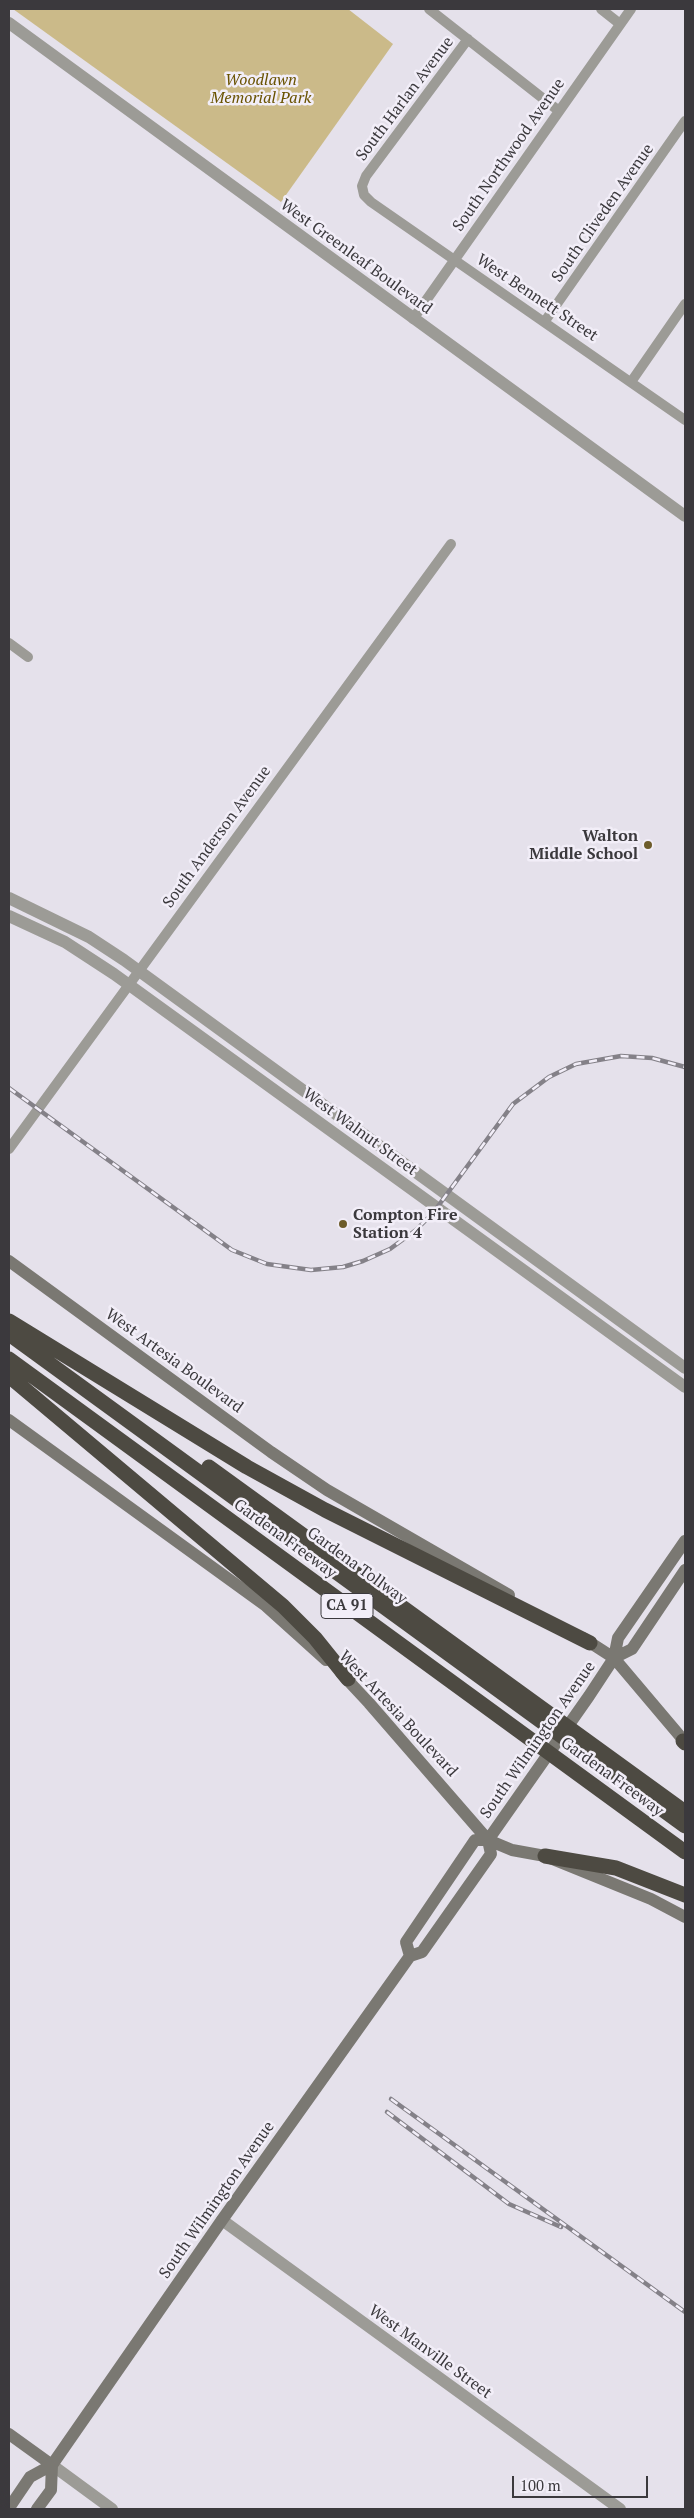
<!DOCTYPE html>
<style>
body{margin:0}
#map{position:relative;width:694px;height:2518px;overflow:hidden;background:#e5e1eb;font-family:"PT Serif",serif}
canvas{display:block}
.frame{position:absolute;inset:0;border:10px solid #3b393d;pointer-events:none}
.scale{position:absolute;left:512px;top:2476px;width:136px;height:22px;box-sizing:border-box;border:2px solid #3b393d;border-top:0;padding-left:6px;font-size:15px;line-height:18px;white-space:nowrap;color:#3b393d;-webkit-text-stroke:4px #f2eef8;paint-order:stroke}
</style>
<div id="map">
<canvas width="694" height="2518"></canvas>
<div class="frame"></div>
<div class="scale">100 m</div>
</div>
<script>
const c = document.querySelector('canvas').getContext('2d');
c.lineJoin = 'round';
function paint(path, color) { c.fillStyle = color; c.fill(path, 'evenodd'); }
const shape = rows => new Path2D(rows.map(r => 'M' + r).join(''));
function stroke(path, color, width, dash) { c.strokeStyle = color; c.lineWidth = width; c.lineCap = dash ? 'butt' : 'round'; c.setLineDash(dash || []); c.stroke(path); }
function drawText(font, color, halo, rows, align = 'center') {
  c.font = font + ' "PT Serif",serif'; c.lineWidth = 5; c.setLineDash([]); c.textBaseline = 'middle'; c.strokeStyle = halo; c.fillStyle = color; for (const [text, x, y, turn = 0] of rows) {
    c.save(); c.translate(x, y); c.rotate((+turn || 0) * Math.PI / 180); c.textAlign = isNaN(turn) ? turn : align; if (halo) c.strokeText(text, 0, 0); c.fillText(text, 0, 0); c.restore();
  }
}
paint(shape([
 [13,9,348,9,393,44,281,202]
]), '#cbba89');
stroke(shape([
 [429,9,559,111],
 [601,9,620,24],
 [468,39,366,176,362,186,364,195,371,202,685,420],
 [413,319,631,9],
 [545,321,685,121],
 [631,382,685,304],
 [9,643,28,657],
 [9,1149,451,544]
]), '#9c9b96', 10);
stroke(shape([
 [9,23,685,516],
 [9,898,89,937,124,960,685,1368],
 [9,916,65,942,114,974,685,1387],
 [222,2220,620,2509],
 [52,2465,112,2509]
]), '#9c9b96', 12);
stroke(shape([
 [9,1261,271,1452,327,1490,509,1595],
 [9,1420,266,1606,326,1660],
 [583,1638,614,1658,685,1742],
 [614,1658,632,1649,685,1570],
 [341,1673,369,1703,488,1840,512,1850,545,1856,651,1899,685,1917],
 [410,1956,406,1942,475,1840,488,1840],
 [9,2434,52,2465],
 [9,2508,30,2477,52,2465,222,2220,410,1956,422,1952,491,1854,488,1840,589,1696,614,1658,618,1638,685,1541],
 [37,2509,51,2490,52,2465]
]), '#7a7872', 12);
stroke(shape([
 [9,1321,247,1467,325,1510,590,1643],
 [9,1334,685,1826],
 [9,1359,685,1852],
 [9,1376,283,1606,315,1638,348,1679],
 [209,1467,685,1812],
 [683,1741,685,1743],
 [545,1856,616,1868,685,1895]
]), '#4d4a42', 15);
const rail = shape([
 [9,1088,232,1250,267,1264,311,1270,343,1267,363,1261,390,1249,416,1230,433,1213,513,1104,549,1077,576,1064,621,1056,652,1058,685,1067],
 [391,2099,685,2312],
 [387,2112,509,2204,561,2227]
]);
stroke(rail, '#848188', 4.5);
stroke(rail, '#f2eef8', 2.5, [8]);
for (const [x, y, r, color] of [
 [648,845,5,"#6d5c2a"],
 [343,1224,5,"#6d5c2a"]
]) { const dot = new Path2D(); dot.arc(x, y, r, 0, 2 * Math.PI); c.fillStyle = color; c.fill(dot); stroke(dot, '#f2eef8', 2); }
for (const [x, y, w] of [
 [347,1606,52]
]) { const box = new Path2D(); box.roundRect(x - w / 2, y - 12.5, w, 25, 4); c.fillStyle = '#f2eef8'; c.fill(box); stroke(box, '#3b393d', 1); }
drawText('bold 15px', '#3b393d', null, [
 ["CA 91",347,1606]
]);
drawText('italic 16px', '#695200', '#f2eef8', [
 ["Woodlawn",261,80],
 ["Memorial Park",261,98]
]);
drawText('16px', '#3b393d', '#f2eef8', [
 ["South Harlan Avenue",405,99,-53],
 ["South Northwood Avenue",509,155,-55],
 ["South Cliveden Avenue",603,213,-55],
 ["West Greenleaf Boulevard",356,257,36],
 ["West Bennett Street",537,298,34],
 ["South Anderson Avenue",217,837,-54],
 ["West Walnut Street",360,1132,36],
 ["West Artesia Boulevard",174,1361,36],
 ["Gardena Freeway",285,1539,36],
 ["Gardena Tollway",357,1566,36],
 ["West Artesia Boulevard",398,1714,47],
 ["South Wilmington Avenue",538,1740,-55],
 ["Gardena Freeway",612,1777,36],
 ["South Wilmington Avenue",217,2200,-55],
 ["West Manville Street",430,2352,36]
]);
drawText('bold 16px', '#3b393d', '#f2eef8', [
 ["Walton",638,836],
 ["Middle School",638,854],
 ["Compton Fire",353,1215,"left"],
 ["Station 4",353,1233,"left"]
], 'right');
</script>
